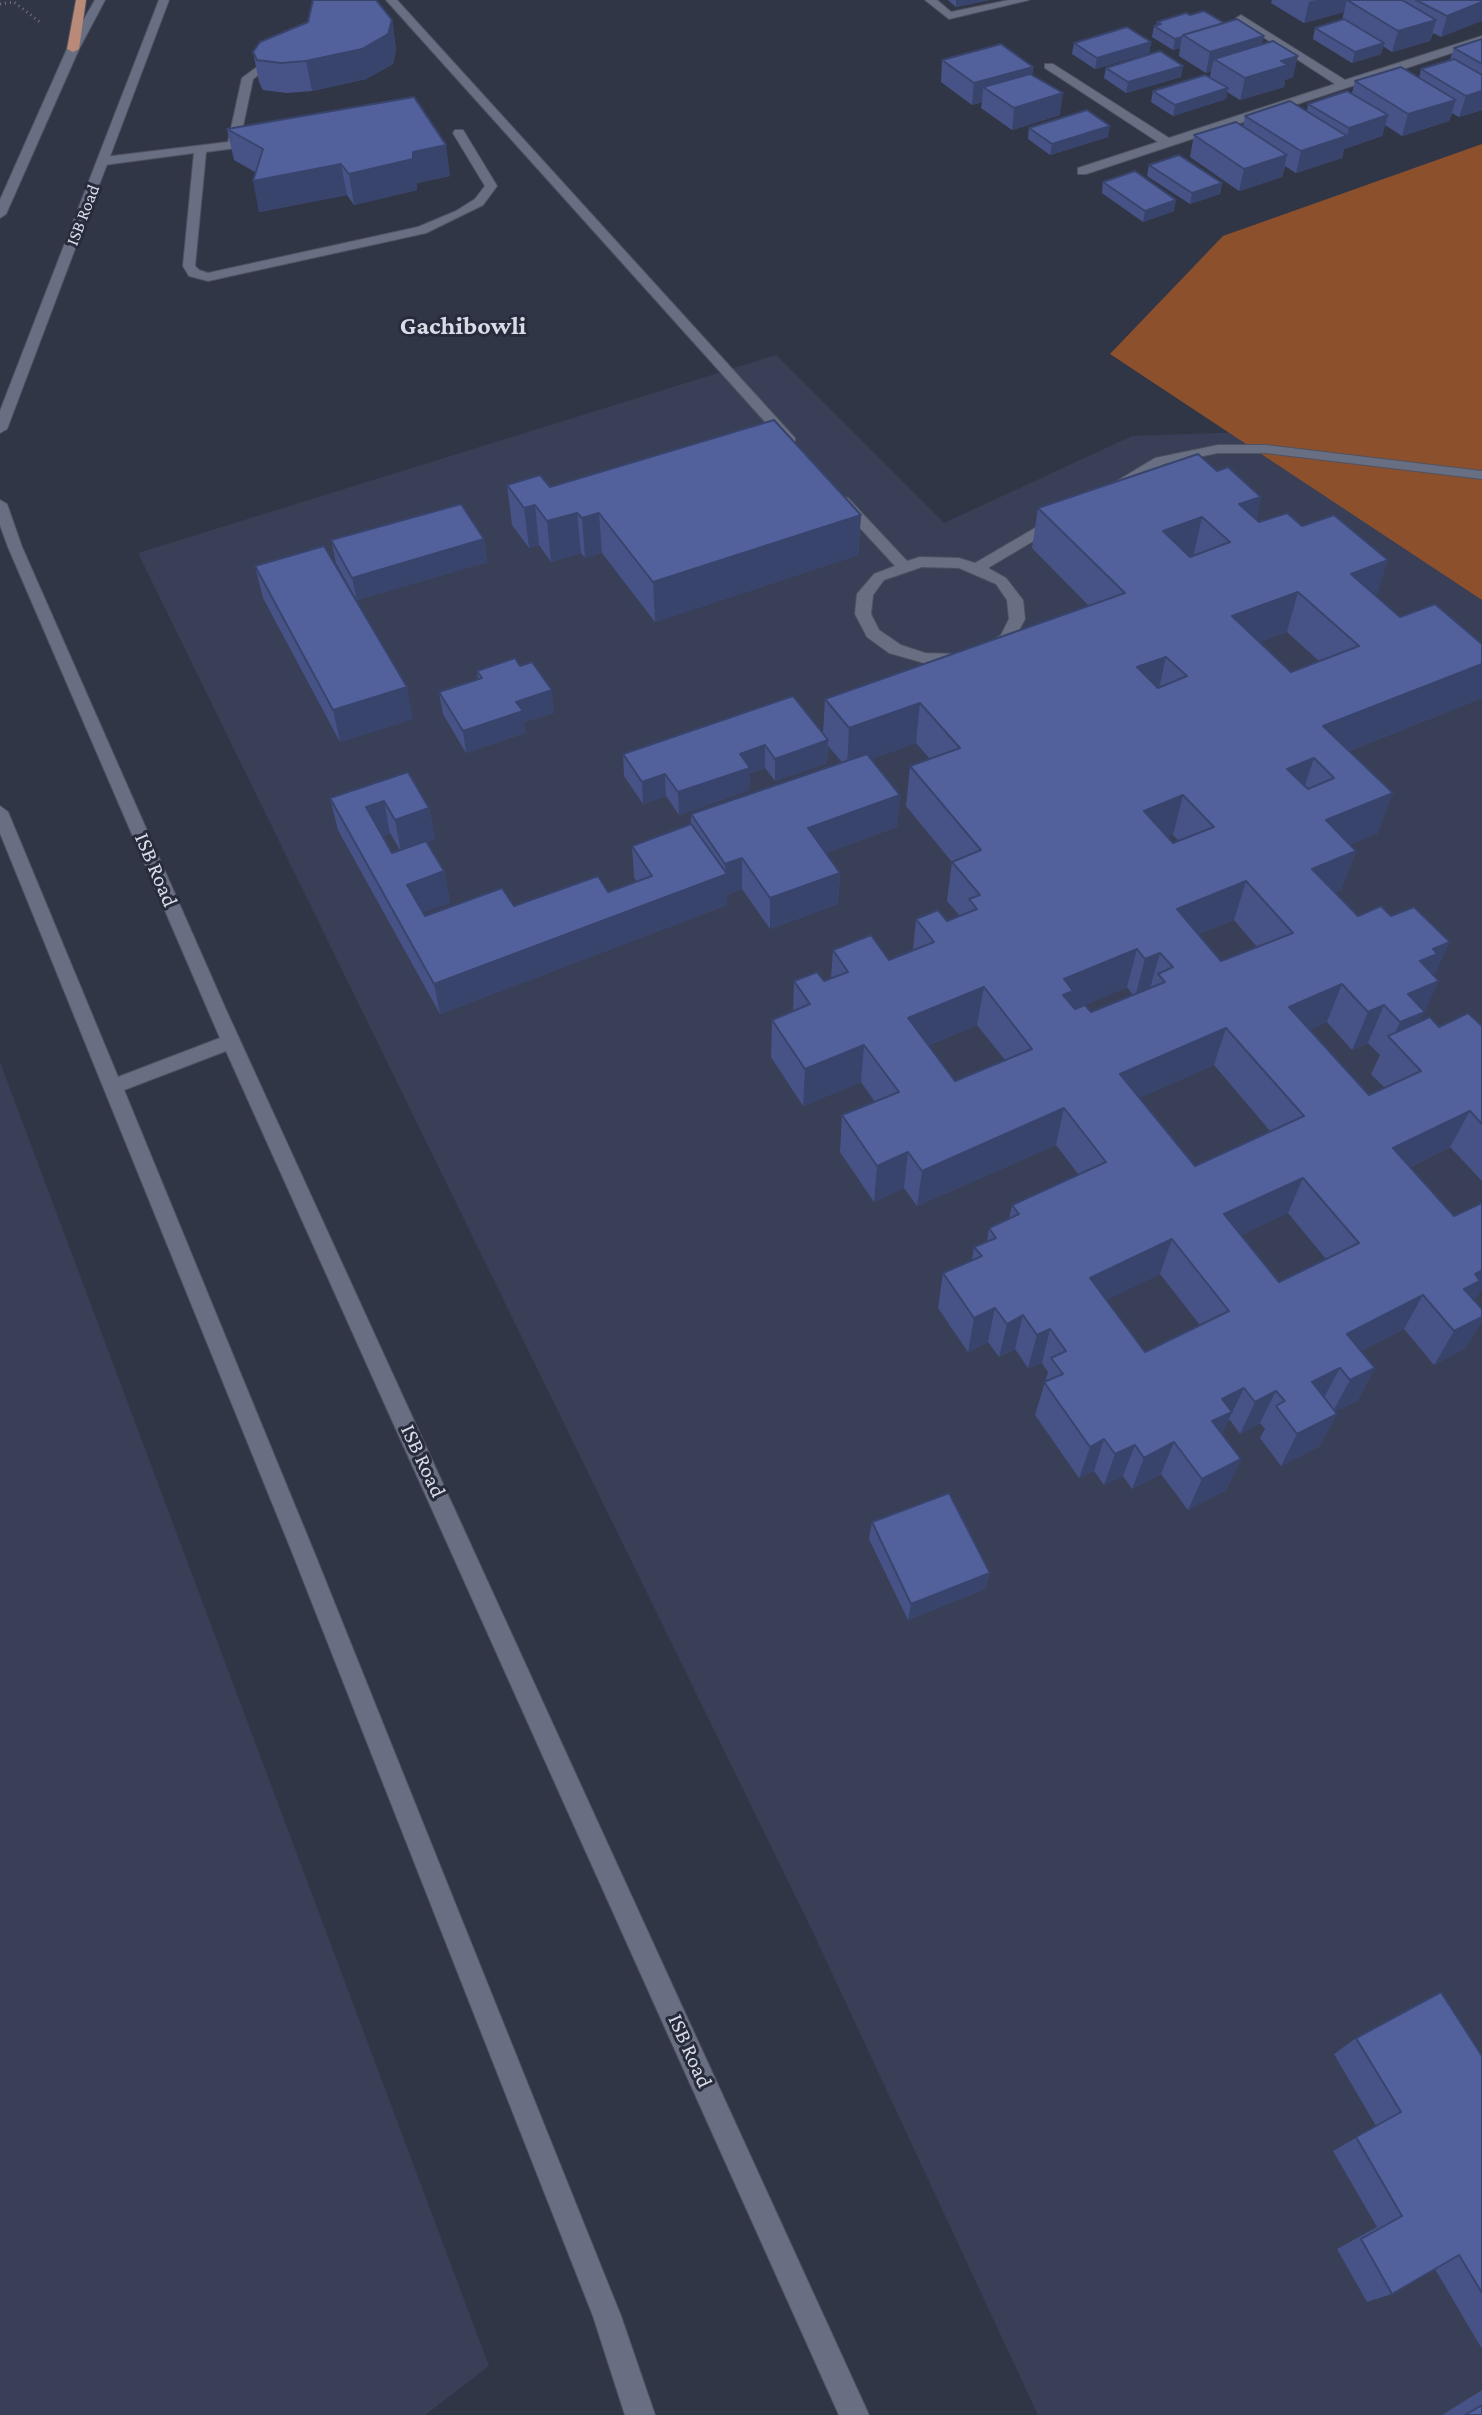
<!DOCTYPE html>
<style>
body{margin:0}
canvas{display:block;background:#313647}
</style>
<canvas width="1482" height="2415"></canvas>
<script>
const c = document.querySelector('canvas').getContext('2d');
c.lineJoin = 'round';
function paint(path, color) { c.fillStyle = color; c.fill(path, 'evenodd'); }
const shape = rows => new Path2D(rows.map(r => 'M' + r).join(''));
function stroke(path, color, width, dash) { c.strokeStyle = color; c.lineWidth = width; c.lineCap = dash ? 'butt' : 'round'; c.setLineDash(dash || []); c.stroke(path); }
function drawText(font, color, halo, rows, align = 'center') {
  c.font = font + ' "Crimson Pro",serif'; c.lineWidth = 6; c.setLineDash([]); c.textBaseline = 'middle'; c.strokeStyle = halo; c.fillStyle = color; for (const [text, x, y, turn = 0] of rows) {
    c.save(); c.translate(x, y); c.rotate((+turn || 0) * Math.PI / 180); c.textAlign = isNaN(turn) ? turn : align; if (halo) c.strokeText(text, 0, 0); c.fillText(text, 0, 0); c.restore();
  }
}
paint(shape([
 [776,355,944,523,1132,436,1482,424,1482,2415,1038,2415,811,1928,138,553],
 [0,1062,489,2366,425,2415,0,2415]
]), '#383f56');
paint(shape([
 [1482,144,1482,600,1110,354,1223,236]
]), '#8d502d');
const service = shape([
 [386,0,397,0,795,438,795,444,785,444,386,0],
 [925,0,937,0,951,12,1009,0,1029,0,949,19,925,0],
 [279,51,285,54,283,56,253,79,240,140,255,138,259,139,259,145,206,152,195,266,199,270,208,273,418,227,456,211,475,199,485,186,453,133,455,130,463,130,497,186,483,205,426,233,208,281,189,276,183,266,194,153,104,165,98,161,104,157,228,142,242,78,279,51],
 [1218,445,1266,445,1482,471,1482,479,1266,453,1218,453,1164,464,1114,493,1104,493,1102,490,1155,458,1218,445],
 [843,497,848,498,907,561,920,557,959,558,975,563,1052,518,1062,518,1062,524,988,568,1006,578,1023,600,1025,619,1013,642,986,657,956,664,924,663,889,653,867,637,855,614,857,594,874,574,895,566,838,504,838,498,843,497],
 [922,567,959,568,996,584,1007,600,1009,619,1001,635,981,648,956,654,925,653,901,645,879,630,871,614,873,595,884,580,922,567]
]);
const minor = shape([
 [1241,15,1345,80,1482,36,1482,43,1086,174,1078,174,1078,168,1158,142,1045,68,1045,64,1053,64,1169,138,1335,84,1237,20,1236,18,1241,15]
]);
const secondary = shape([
 [95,0,105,0,79,49,6,214,0,218,0,200,67,49,95,0],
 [159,0,169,0,7,429,0,433,0,411,159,0],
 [0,500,7,504,22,547,227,1012,869,2415,839,2415,226,1051,124,1090,314,1552,621,2316,655,2415,625,2415,593,2316,292,1552,0,833,0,806,8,812,118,1077,220,1038,8,547,0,525,0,500]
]);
const primary = shape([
 [76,0,86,0,79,49,73,52,67,49,76,0]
]);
stroke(service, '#4f5261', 2);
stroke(minor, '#4f5261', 2);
stroke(secondary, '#4f5261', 2);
stroke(primary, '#4f5261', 2);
stroke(shape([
 [0,4,14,2,41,23]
]), '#6f7382', 3, [1, 4]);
paint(service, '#696f82');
paint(minor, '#696f82');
paint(secondary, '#696f82');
paint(primary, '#b98a77');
paint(shape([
 [948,0,989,0,956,7],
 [1272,0,1482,0,1441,37,1433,33,1430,41,1392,52,1383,46,1381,54,1352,63,1313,39,1315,28,1342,20,1344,12,1304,23,1271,3],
 [392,20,396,50,393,64,366,79,312,91,287,93,263,90,259,82,253,52],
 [1157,22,1262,44,1293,77,1285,80,1284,87,1240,100,1227,92,1226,99,1173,116,1151,102,1153,91,1210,77,1211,71,1206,73,1179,56,1180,48,1173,50,1152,37,1154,26,1157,25],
 [1482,39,1482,110,1459,117,1452,113,1449,121,1402,136,1385,125,1382,136,1344,149,1342,158,1296,173,1285,166,1282,177,1239,191,1190,157,1194,135,1243,126,1245,116,1307,111,1308,104,1352,93,1355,81,1419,78,1421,69,1450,60,1454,48],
 [1151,42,1149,53,1095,69,1072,54,1074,43],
 [942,60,1033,67,1032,76,1060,115,1012,130,981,108,982,102,972,105,941,82],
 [1106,68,1181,77,1126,93,1104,78],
 [1029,128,1108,137,1050,155,1028,139],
 [227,129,450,176,417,183,417,190,354,205,347,195,259,212,255,172,234,160],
 [1149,165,1222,183,1220,194,1190,204,1147,176],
 [1103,182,1174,211,1143,222,1102,193],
 [1217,471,1261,497,1256,519,1259,522,1376,596,1482,698,1349,751,1378,833,1350,844,1356,851,1341,890,1335,892,1358,916,1434,976,1420,1021,1439,1027,1482,1026,1482,1181,1450,1147,1410,1167,1478,1296,1473,1299,1466,1348,1434,1365,1404,1329,1361,1351,1375,1368,1357,1401,1335,1411,1320,1446,1281,1466,1260,1438,1265,1429,1260,1423,1240,1434,1230,1420,1227,1422,1222,1433,1241,1459,1226,1490,1188,1510,1161,1474,1132,1489,1123,1476,1104,1485,1094,1471,1079,1478,1035,1415,1048,1372,1042,1363,1028,1368,1015,1349,999,1357,988,1342,968,1352,938,1308,943,1273,972,1260,974,1247,987,1242,989,1228,1009,1219,1012,1205,1079,1175,1056,1145,917,1206,904,1188,874,1202,840,1152,842,1115,875,1102,861,1082,803,1106,771,1057,772,1020,793,1011,794,981,824,981,831,978,833,950,889,960,913,950,916,919,947,921,960,916,947,901,952,862,906,806,910,766,930,759,916,743,871,759,900,795,897,827,826,853,840,873,838,904,770,929,742,889,727,895,727,905,440,1014,338,830,330,798,408,772,429,808,435,840,427,842,444,871,450,903,423,912,425,916,514,906,608,892,637,882,634,877,632,846,691,824,691,814,842,762,828,746,827,763,775,781,765,768,750,773,750,790,679,815,666,796,643,804,624,776,623,754,823,733,825,699,1089,606,1032,548,1038,508],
 [1287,632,1319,661,1291,672,1260,642],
 [390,833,400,850,392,853,383,836],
 [1173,835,1179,841,1173,843,1167,837],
 [1234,920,1257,947,1221,961,1199,934],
 [1127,987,1133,995,1091,1012,1085,1005],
 [1327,1022,1352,1050,1368,1043,1380,1055,1371,1074,1385,1088,1369,1095,1309,1030],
 [977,1025,1005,1060,955,1081,929,1045],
 [1214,1065,1270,1131,1195,1166,1139,1098],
 [1288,1213,1326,1259,1279,1282,1241,1235],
 [1160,1274,1200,1325,1145,1352,1106,1300],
 [507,485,550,487,861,515,858,555,655,622,602,553,585,558,581,553,551,562,539,545,529,548,512,525],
 [484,539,487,562,357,600,336,563,331,540],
 [255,566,413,719,340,742,263,598],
 [477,671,554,713,524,722,525,733,466,753,443,714,439,692,478,679],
 [872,1522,990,1573,985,1589,908,1620,869,1539],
 [1356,2038,1482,2056,1482,2349,1435,2269,1392,2294,1367,2302,1337,2249,1377,2227,1333,2151,1376,2126,1334,2054],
 [1482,2390,1482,2415,1442,2415]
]), '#475386');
paint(shape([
 [956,0,989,0,956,7],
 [1316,0,1347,0,1344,12,1304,23,1309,2],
 [1482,2,1482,21,1441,37,1447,16],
 [392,20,396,50,393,64,366,79,312,91,306,61],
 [1436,20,1430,41,1392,52,1398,31],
 [1264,36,1259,57,1214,59,1211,71,1206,73,1210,52],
 [1182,37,1180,48,1173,50,1175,39],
 [1151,42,1149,53,1095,69,1097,58],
 [1384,43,1381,54,1352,63,1355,52],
 [1298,56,1293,77,1285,80,1284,87,1240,100,1245,78,1281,61],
 [1183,66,1181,77,1126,93,1128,82],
 [1033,67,1030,88,983,87,982,102,972,105,974,83],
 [1228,88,1226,99,1173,116,1175,105],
 [1482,91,1482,110,1459,117,1466,96],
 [1063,93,1060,115,1012,130,1014,108],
 [1456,100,1449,121,1402,136,1408,114],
 [1388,115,1382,136,1344,149,1342,158,1296,173,1301,151,1347,136,1349,128],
 [1110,126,1108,137,1050,155,1052,144],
 [446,145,450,176,417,183,417,190,354,205,349,174,413,152],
 [1287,155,1282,177,1239,191,1244,169],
 [341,164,347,195,259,212,253,181],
 [1222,183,1220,194,1190,204,1192,193],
 [1176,200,1174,211,1143,222,1145,211],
 [1261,497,1251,537,1239,504],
 [535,505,539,545,529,548,524,508],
 [577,513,581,553,551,562,547,521],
 [599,513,602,553,585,558,582,518],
 [861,515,858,555,655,622,653,582],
 [1202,517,1193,558,1154,571,1163,531],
 [484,539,487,562,357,600,352,578],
 [1388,560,1375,601,1351,574],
 [1298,592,1287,632,1222,656,1232,616],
 [1166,657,1157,697,1137,667],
 [1482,664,1482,698,1318,763,1314,758,1301,798,1287,769,1323,726],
 [407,687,413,719,340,742,333,710],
 [552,690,554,713,524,722,525,733,466,753,463,731,516,702],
 [920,703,916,743,847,768,849,728],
 [828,740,827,763,775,781,775,759],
 [765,745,765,768,750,773,750,790,679,815,678,792,740,754],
 [665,774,666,796,643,804,642,782],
 [1393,793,1378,833,1312,860,1326,820],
 [900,795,897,827,807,860,808,828],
 [1183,795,1173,835,1134,850,1144,811],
 [384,801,390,833,373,839,366,807],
 [429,808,435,840,401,852,395,820],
 [1356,851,1341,890,1298,908,1312,869],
 [742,858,742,889,727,895,727,905,440,1014,434,984,726,875,725,864],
 [444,871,450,903,413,916,407,885],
 [840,873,838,904,770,929,770,898],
 [1246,881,1234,920,1166,947,1177,909],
 [1450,942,1432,981,1439,981,1407,1049,1392,1040,1400,1022,1397,1019,1420,961,1433,949],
 [1137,949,1127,987,1069,1012,1055,1033,1064,979],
 [1160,953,1149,992,1135,997,1145,959],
 [1342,984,1327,1022,1275,1045,1289,1007],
 [984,987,977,1025,904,1055,908,1018],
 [1384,1005,1368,1043,1352,1050,1368,1012],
 [1226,1028,1214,1065,1110,1111,1120,1074],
 [864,1045,861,1082,803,1106,805,1069],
 [1064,1108,1056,1145,917,1206,922,1171],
 [1470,1111,1450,1147,1375,1184,1393,1148],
 [908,1152,904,1188,874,1202,877,1166],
 [1303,1178,1288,1213,1211,1250,1224,1214],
 [1172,1239,1160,1274,1080,1313,1090,1278],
 [1482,1253,1482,1289,1478,1296,1468,1302,1446,1322],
 [1423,1295,1404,1329,1330,1367,1347,1334],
 [995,1308,988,1342,968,1352,974,1318],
 [1023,1315,1015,1349,999,1357,1007,1324],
 [1482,1317,1482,1322,1466,1348,1434,1365,1454,1331],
 [1050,1329,1042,1363,1028,1368,1037,1335],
 [1340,1368,1322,1401,1312,1382],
 [1375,1368,1357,1401,1332,1413,1350,1380],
 [1244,1388,1217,1444,1198,1453,1222,1399],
 [1276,1391,1260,1423,1240,1434,1255,1402],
 [1337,1414,1320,1446,1281,1466,1297,1434],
 [1104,1439,1094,1471,1079,1478,1090,1447],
 [1174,1442,1161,1474,1132,1489,1144,1458],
 [1135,1445,1123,1476,1104,1485,1115,1454],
 [1241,1459,1226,1490,1188,1510,1202,1479],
 [990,1573,985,1589,908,1620,911,1604]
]), '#39446d');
const building = shape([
 [313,0,376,0,392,20,388,34,362,49,306,61,281,63,257,60,253,52,260,42,308,22,313,0],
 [1347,0,1402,0,1436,20,1398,31,1347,0],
 [1416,0,1482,0,1482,2,1447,16,1416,0],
 [1204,11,1224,23,1183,35,1182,37,1175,39,1154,26,1161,24,1157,22,1186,13,1190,15,1204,11],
 [1237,19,1264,36,1210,52,1183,35,1237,19],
 [1344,19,1384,43,1355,52,1315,28,1344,19],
 [1127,27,1151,42,1097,58,1074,43,1127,27],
 [1482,39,1482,64,1454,48,1482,39],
 [1273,41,1298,56,1281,61,1288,65,1245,78,1214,59,1273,41],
 [1001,44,1033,67,974,83,942,60,1001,44],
 [1160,51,1183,66,1128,82,1106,68,1160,51],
 [1454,59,1482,75,1482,91,1466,96,1421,69,1454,59],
 [1401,67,1456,100,1408,114,1355,81,1401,67],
 [1030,74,1063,93,1014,108,983,87,1030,74],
 [1205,75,1228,88,1175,105,1153,91,1205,75],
 [1347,91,1388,115,1349,128,1308,104,1347,91],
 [414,97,446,145,413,152,413,159,349,174,341,164,253,181,263,149,227,129,414,97],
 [1290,101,1347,136,1301,151,1245,116,1290,101],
 [1087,110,1110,126,1052,144,1029,128,1087,110],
 [1236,122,1287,155,1244,169,1194,135,1236,122],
 [1179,155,1222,183,1192,193,1149,165,1179,155],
 [1135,171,1176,200,1145,211,1103,182,1135,171],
 [774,420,861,515,653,582,599,513,582,518,577,513,547,521,535,505,524,508,507,485,540,475,550,487,774,420],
 [1198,454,1217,471,1228,467,1261,497,1239,504,1259,522,1287,513,1302,526,1334,515,1388,560,1351,574,1400,617,1435,604,1482,644,1482,664,1323,726,1393,793,1326,820,1356,851,1312,869,1358,916,1381,906,1391,916,1414,907,1450,942,1433,949,1437,954,1420,961,1439,981,1408,994,1425,1012,1400,1022,1384,1005,1368,1012,1342,984,1289,1007,1369,1095,1421,1071,1388,1036,1430,1017,1439,1027,1468,1013,1482,1026,1482,1124,1470,1111,1393,1148,1454,1216,1482,1203,1482,1270,1475,1274,1480,1281,1464,1289,1482,1309,1482,1317,1454,1331,1423,1295,1347,1334,1375,1368,1350,1380,1340,1368,1312,1382,1337,1414,1297,1434,1276,1406,1285,1401,1276,1391,1255,1402,1244,1388,1222,1399,1232,1412,1212,1421,1241,1459,1202,1479,1174,1442,1144,1458,1135,1445,1115,1454,1104,1439,1090,1447,1044,1382,1063,1374,1051,1358,1066,1351,1050,1329,1037,1335,1023,1315,1007,1324,995,1308,974,1318,943,1273,982,1256,974,1247,996,1238,989,1228,1019,1214,1012,1205,1106,1162,1064,1108,922,1171,908,1152,877,1166,842,1115,899,1092,864,1045,805,1069,772,1020,810,1004,794,981,817,972,824,981,848,972,833,950,871,935,889,960,934,942,916,919,938,910,947,921,977,909,969,899,980,895,952,862,981,850,910,766,960,748,920,703,849,728,825,699,1125,593,1038,508,1198,454],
 [1202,517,1230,542,1190,557,1163,531,1202,517],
 [1298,592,1359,646,1291,672,1232,616,1298,592],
 [1166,657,1187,676,1158,688,1137,667,1166,657],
 [1314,758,1334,778,1308,789,1287,769,1314,758],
 [1183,795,1214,827,1173,843,1144,811,1183,795],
 [1246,881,1293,933,1221,961,1177,909,1246,881],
 [1137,949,1145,959,1160,953,1173,967,1158,974,1165,982,1091,1012,1085,1005,1075,1009,1063,995,1073,991,1064,979,1137,949],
 [984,987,1032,1049,955,1081,908,1018,984,987],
 [1226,1028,1304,1116,1195,1166,1120,1074,1226,1028],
 [1303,1178,1359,1243,1279,1282,1224,1214,1303,1178],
 [1172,1239,1229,1311,1145,1352,1090,1278,1172,1239],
 [461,504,484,539,352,578,331,540,461,504],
 [324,546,407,687,333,710,255,566,324,546],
 [515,658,520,666,532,662,552,690,516,702,523,711,463,731,439,692,482,678,477,671,515,658],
 [793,696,828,740,775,759,765,745,740,754,750,768,678,792,665,774,642,782,623,754,793,696],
 [867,754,900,795,808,828,840,873,770,898,742,858,725,864,691,814,867,754],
 [408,772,429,808,395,820,384,801,366,807,392,853,426,841,444,871,407,885,425,916,502,888,514,906,598,876,608,892,652,876,632,846,691,824,727,874,434,984,330,798,408,772],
 [949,1493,990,1573,911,1604,872,1522,949,1493],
 [1441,1992,1482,2056,1482,2293,1459,2255,1392,2294,1361,2239,1402,2216,1356,2137,1401,2112,1356,2038,1441,1992],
 [1482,2405,1482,2415,1465,2415,1482,2405]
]);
paint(building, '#52619c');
stroke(building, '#39446d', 2);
drawText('18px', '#d9dce7', '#272c3c', [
 ["ISB Road",83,215,-69]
]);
drawText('22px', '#d9dce7', '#272c3c', [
 ["ISB Road",156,870,67],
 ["ISB Road",423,1461,65],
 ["ISB Road",690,2051,66]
]);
drawText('bold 26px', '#d9dce7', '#272c3c', [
 ["Gachibowli",463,326]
]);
</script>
